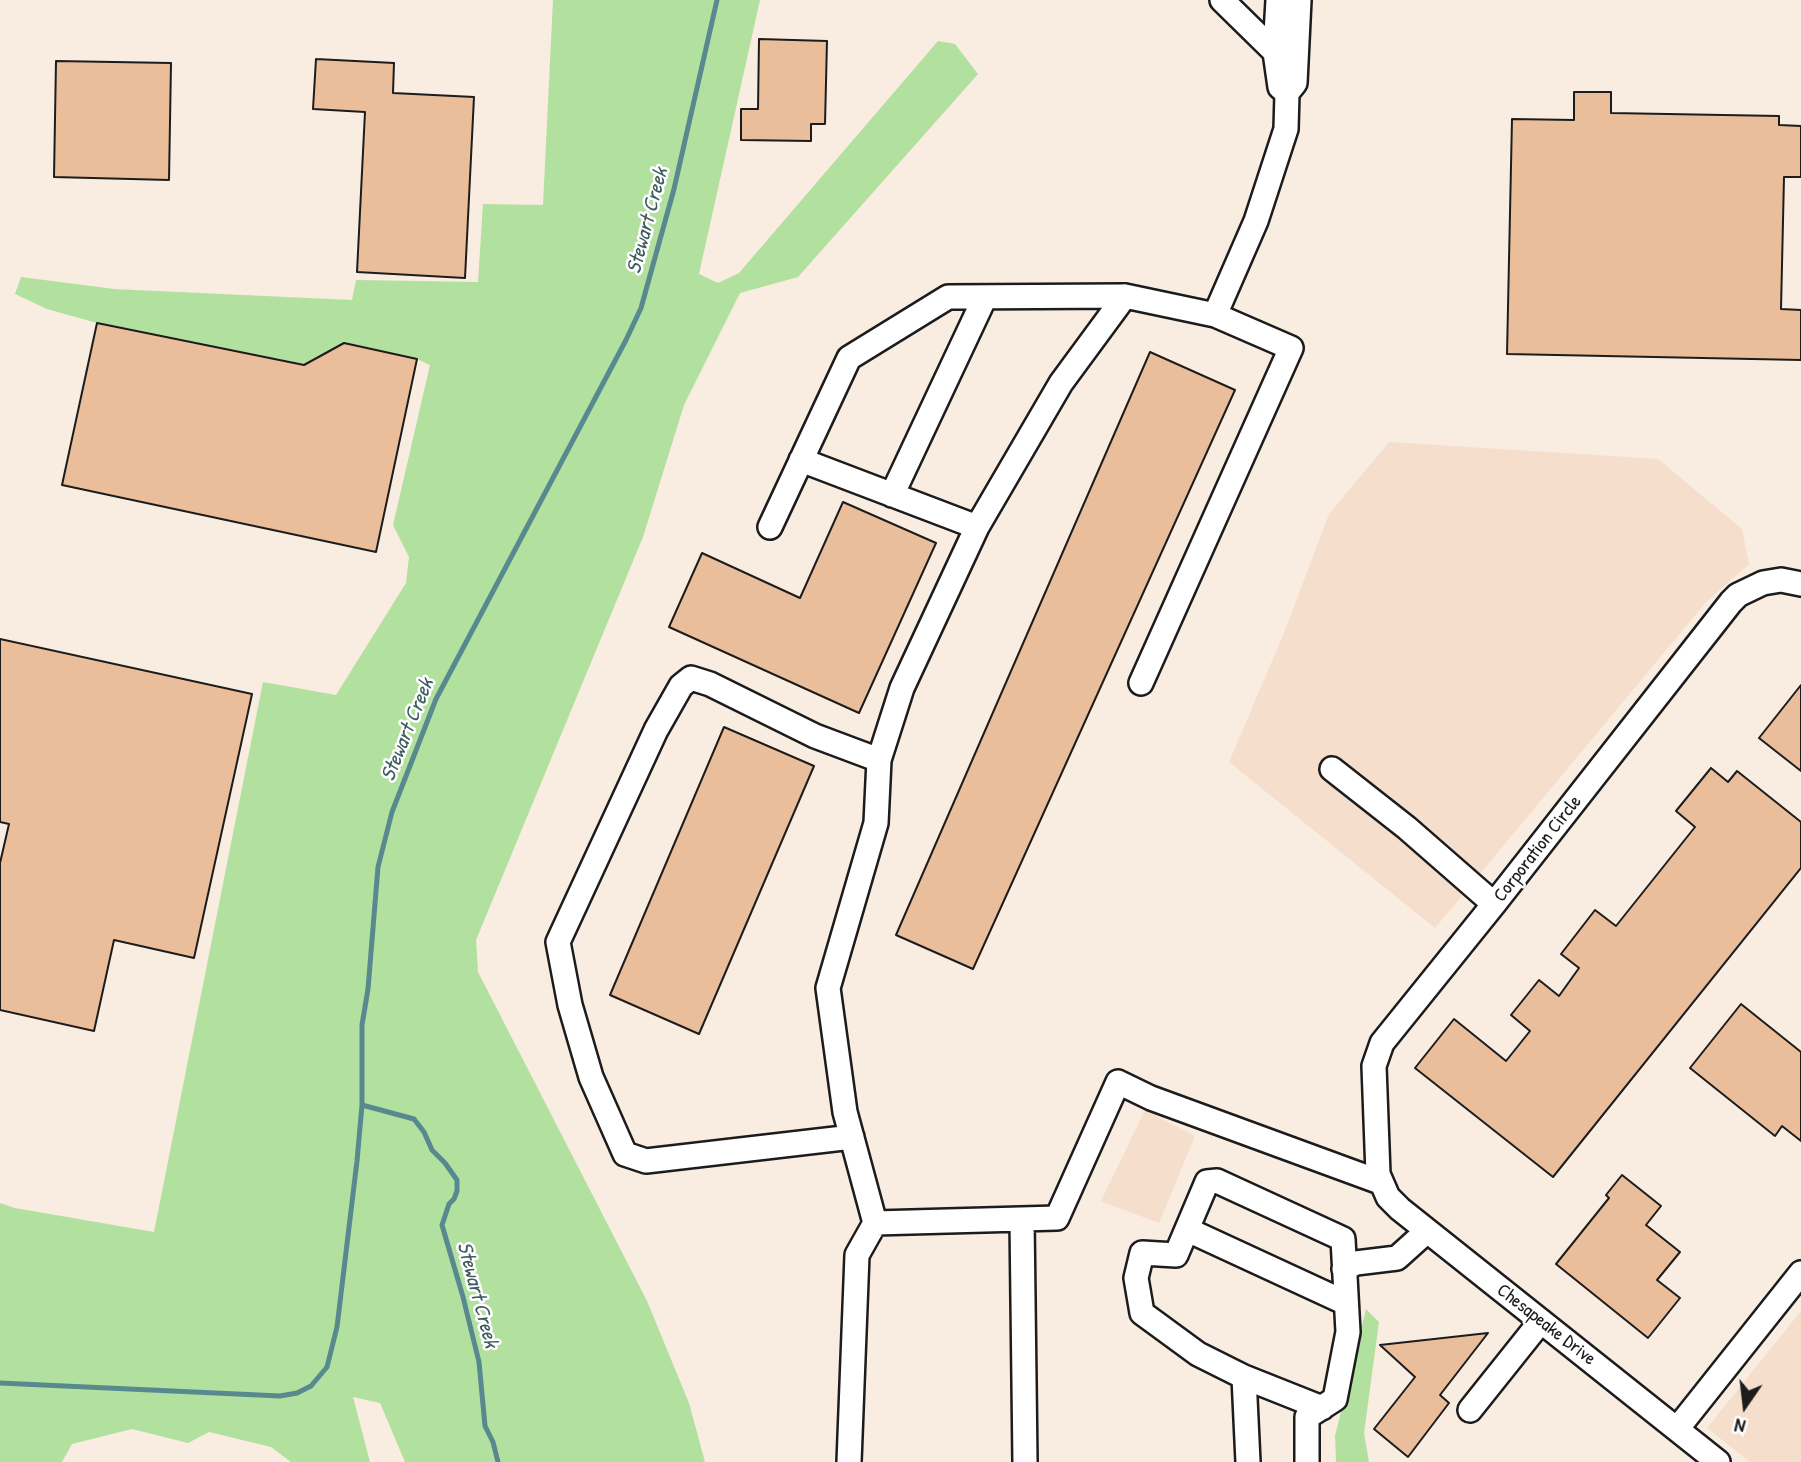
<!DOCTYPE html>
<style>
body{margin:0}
#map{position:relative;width:1801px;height:1462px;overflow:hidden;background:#f9ece1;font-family:"Patrick Hand",sans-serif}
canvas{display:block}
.north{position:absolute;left:1710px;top:1371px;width:70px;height:70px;-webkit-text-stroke:5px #fff;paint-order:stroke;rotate:194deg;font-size:19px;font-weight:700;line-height:28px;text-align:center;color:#1c1c1c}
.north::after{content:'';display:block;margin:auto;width:24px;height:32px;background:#1c1c1c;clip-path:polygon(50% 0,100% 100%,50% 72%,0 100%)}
</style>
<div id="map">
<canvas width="1801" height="1462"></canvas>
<div class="north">N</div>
</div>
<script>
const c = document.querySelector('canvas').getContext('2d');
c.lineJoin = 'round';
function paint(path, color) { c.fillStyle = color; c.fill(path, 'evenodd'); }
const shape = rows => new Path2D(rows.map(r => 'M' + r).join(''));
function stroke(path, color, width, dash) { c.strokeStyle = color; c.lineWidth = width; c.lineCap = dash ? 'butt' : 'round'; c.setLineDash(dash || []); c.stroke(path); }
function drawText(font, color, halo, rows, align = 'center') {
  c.font = font + ' "Patrick Hand",sans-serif'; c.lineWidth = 5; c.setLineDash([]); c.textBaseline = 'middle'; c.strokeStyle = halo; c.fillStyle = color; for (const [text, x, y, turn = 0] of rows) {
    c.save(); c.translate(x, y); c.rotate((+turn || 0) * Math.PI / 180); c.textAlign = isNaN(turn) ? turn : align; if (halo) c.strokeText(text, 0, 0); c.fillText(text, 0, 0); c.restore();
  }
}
paint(shape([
 [1389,442,1658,459,1742,529,1749,564,1706,602,1435,928,1229,762,1284,633,1329,514],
 [1145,1110,1195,1136,1159,1223,1101,1201],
 [1801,1311,1801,1462,1750,1462,1707,1428]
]), '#f5decc');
paint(shape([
 [553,0,760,0,699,274,718,283,739,273,938,41,955,44,978,74,798,277,740,293,684,405,643,537,476,940,478,972,647,1301,689,1403,705,1462,405,1462,380,1403,353,1397,370,1462,291,1462,271,1447,209,1432,188,1443,132,1429,72,1444,62,1462,0,1462,0,1203,15,1208,154,1232,263,682,336,695,406,583,409,557,393,525,430,365,417,359,344,343,304,365,97,323,47,309,15,294,21,277,114,289,352,300,356,280,478,282,483,204,543,205],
 [1366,1309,1379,1322,1364,1433,1369,1462,1336,1462,1335,1436]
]), '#b2e09f');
stroke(shape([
 [362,1105,414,1119,424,1132,432,1150,445,1163,457,1180,457,1191,454,1199,449,1204,442,1225,463,1297,479,1362,485,1426,493,1442,498,1462],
 [0,1383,280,1396,297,1393,311,1386,327,1367,337,1327,357,1161,362,1105,362,1025,368,989,378,867,392,812,436,699,626,340,641,308,674,189,717,0]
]), '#58898f', 5);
const building = shape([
 [759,39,827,41,825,124,811,124,811,141,741,140,741,109,758,109,759,39],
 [316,59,394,63,393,93,474,97,465,278,357,272,365,112,313,109,316,59],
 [56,61,171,63,169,180,54,177,56,61],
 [1574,92,1611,92,1611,113,1779,116,1779,125,1801,126,1801,177,1784,177,1781,309,1801,310,1801,360,1507,354,1512,119,1574,120,1574,92],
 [97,323,304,365,344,343,417,359,376,552,62,485,97,323],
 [1150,352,1235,390,973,969,896,935,1150,352],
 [843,502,936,543,859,713,669,627,702,553,800,598,843,502],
 [0,639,252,694,194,958,114,940,94,1031,0,1010,0,863,9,824,0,822,0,639],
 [1801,685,1801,771,1759,738,1801,685],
 [724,727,814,766,699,1034,610,995,724,727],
 [1711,768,1728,782,1737,771,1801,822,1801,868,1553,1177,1415,1068,1454,1019,1506,1061,1530,1031,1511,1015,1539,980,1559,996,1579,968,1561,954,1595,910,1616,926,1695,827,1676,811,1711,768],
 [1741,1004,1801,1052,1801,1141,1782,1126,1775,1136,1690,1068,1741,1004],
 [1622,1175,1661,1206,1646,1225,1680,1252,1657,1280,1680,1298,1648,1338,1556,1264,1609,1198,1606,1195,1622,1175],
 [1488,1333,1440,1395,1449,1403,1408,1457,1374,1429,1415,1377,1380,1345,1488,1333]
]);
paint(building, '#ebbe9b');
stroke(building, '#1c1c1c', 2);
const minor = shape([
 [1222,0,1275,52,1280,87,1287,93,1295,83,1299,0],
 [1275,52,1278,0],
 [1287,93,1286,129,1256,221,1215,315,1125,296,1061,383,977,527,902,688,879,760,876,823,828,988,845,1112,875,1223,1057,1218,1118,1082,1151,1098,1380,1182],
 [801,460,977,527],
 [892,495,985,297],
 [770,527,849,358,948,297,1125,296],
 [1141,683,1291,348,1215,315],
 [1332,769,1407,828,1494,904],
 [852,1137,646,1161,625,1154,591,1077,570,1005,558,942,656,730,681,686,691,678,710,684,815,736,879,760],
 [1022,1219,1025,1462],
 [1188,1230,1346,1303],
 [1344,1269,1356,1263,1397,1258,1427,1231],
 [1244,1377,1322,1408],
 [1470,1410,1541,1321],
 [1677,1429,1801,1273],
 [849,1462,857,1255,875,1223],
 [1248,1462,1244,1377,1198,1354,1142,1313,1136,1278,1142,1253,1176,1255,1207,1182,1217,1181,1343,1239,1348,1332,1335,1399,1307,1417,1307,1462],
 [1718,1462,1400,1209,1388,1197,1378,1174,1374,1066,1382,1043,1494,904,1731,602,1738,595,1763,583,1781,580,1801,584]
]);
stroke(minor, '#1c1c1c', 28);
stroke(minor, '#fff', 23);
drawText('19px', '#1c1c1c', '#fff', [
 ["Corporation Circle",1538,849,-52],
 ["Chesapeake Drive",1546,1325,38]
]);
drawText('italic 21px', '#3f5b5f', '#fff', [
 ["Stewart Creek",648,221,-75],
 ["Stewart Creek",408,730,-68],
 ["Stewart Creek",477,1295,75]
]);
</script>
